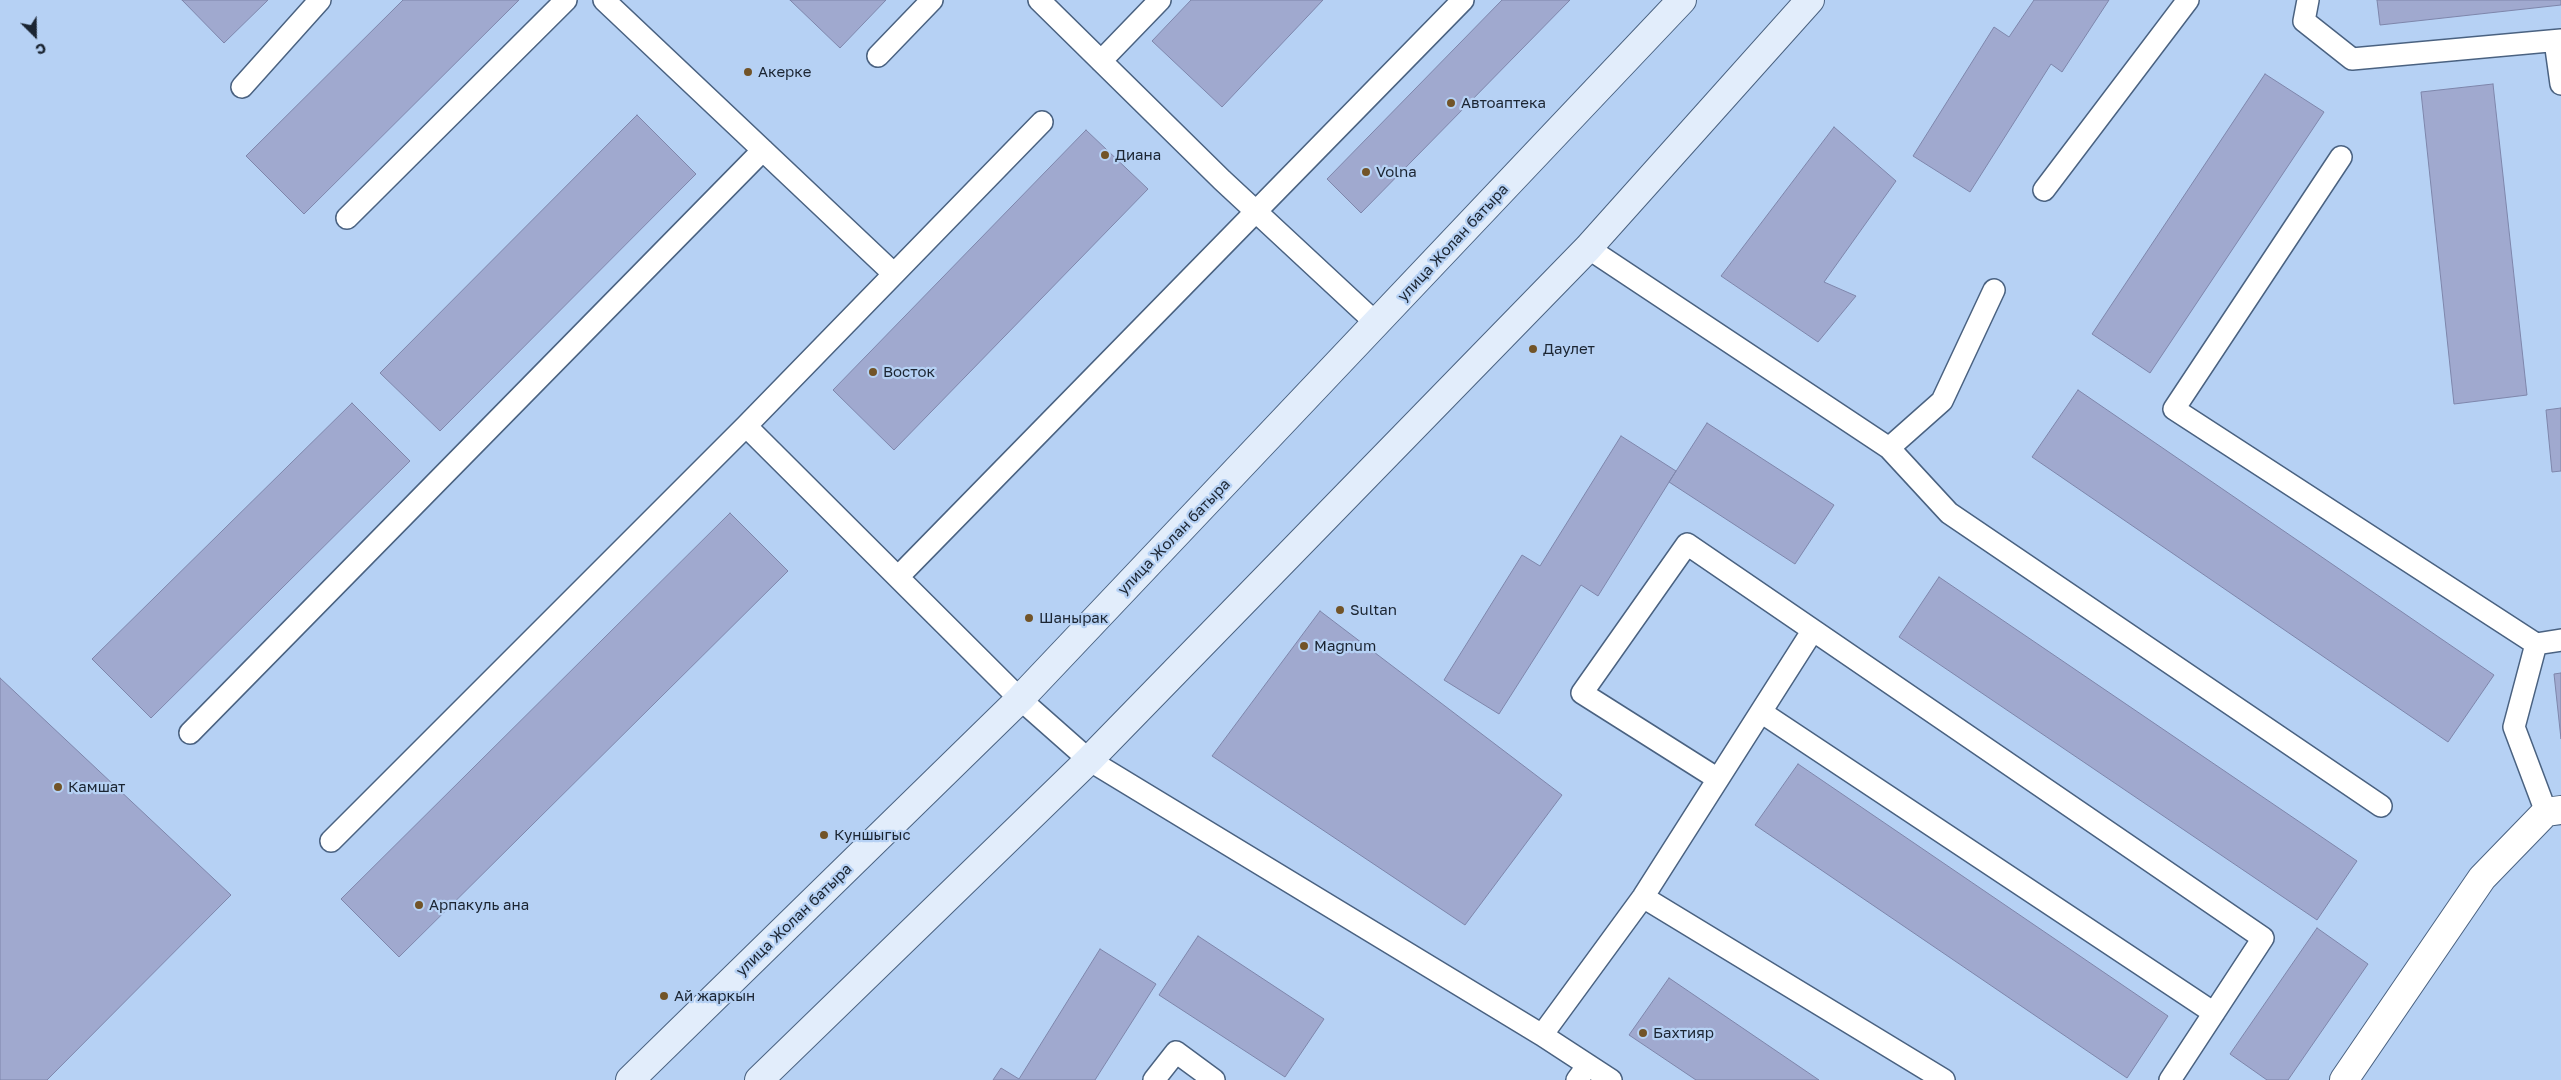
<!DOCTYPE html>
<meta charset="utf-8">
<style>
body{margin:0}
#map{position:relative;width:2561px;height:1080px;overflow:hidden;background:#b6d1f4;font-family:"Golos Text",sans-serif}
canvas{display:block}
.north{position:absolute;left:10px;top:10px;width:50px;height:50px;-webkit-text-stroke:4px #b6d1f4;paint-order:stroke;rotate:157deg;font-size:14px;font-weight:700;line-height:20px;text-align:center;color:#1b2532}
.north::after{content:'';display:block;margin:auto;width:18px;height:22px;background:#1b2532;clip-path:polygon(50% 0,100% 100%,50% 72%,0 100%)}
</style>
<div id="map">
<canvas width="2561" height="1080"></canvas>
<div class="north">С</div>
</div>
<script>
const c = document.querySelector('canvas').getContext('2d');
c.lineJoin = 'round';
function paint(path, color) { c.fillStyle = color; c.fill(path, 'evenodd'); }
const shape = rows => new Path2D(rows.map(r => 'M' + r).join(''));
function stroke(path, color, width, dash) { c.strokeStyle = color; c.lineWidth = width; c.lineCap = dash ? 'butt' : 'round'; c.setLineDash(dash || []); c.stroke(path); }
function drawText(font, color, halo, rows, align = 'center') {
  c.font = font + ' "Golos Text",sans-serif'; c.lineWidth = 4.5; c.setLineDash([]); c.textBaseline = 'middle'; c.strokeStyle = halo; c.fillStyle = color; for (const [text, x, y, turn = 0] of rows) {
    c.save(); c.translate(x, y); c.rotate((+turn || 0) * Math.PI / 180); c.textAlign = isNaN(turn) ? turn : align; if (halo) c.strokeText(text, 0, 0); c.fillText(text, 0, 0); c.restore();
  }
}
const building = shape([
 [182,0,268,0,224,43,182,0],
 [403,0,519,0,304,214,246,156,403,0],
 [790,0,886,0,840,48,790,0],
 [1191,0,1323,0,1222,107,1152,41,1191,0],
 [1502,0,1570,0,1361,213,1327,179,1502,0],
 [2034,0,2109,0,2062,72,2051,64,1970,192,1913,156,1994,27,2009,37,2034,0],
 [2377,0,2561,0,2561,5,2380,25,2377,0],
 [2265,74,2324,112,2150,373,2092,334,2265,74],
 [2493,84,2527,395,2454,404,2421,92,2493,84],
 [637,115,696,174,440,431,380,373,637,115],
 [1834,127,1896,181,1824,282,1856,296,1818,342,1721,276,1834,127],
 [1086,130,1148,189,894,450,833,390,1086,130],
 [2078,390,2494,675,2448,742,2032,457,2078,390],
 [352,403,410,461,151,718,92,659,352,403],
 [2561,408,2561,471,2552,472,2546,410,2561,408],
 [1707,423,1834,505,1795,564,1669,482,1707,423],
 [1621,436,1676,471,1598,596,1581,585,1499,714,1444,680,1522,555,1540,566,1621,436],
 [730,513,788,571,399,957,341,899,730,513],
 [1939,577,2357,861,2317,920,1899,637,1939,577],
 [1320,611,1562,795,1465,925,1212,756,1320,611],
 [2561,673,2561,739,2554,674,2561,673],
 [0,678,231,895,47,1080,0,1080,0,678],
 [1798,764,2168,1016,2127,1078,1755,825,1798,764],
 [2317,928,2368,964,2288,1080,2267,1080,2230,1054,2317,928],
 [1198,936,1324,1019,1285,1077,1159,995,1198,936],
 [1100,949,1156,984,1095,1080,993,1080,1001,1068,1019,1079,1100,949],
 [1669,978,1819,1080,1696,1080,1629,1035,1669,978]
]);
paint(building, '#a0a9cf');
stroke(building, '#7e86ab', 1);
const lane = shape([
 [604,0,894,274],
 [1039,0,1222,180,1377,324],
 [2308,0,2304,21,2352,59,2561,40],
 [2555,41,2561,84],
 [878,56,932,0],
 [1101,61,1160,0],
 [242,87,320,0],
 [2341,157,2174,409,2536,644,2561,640],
 [2044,190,2188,0],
 [347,218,566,0],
 [1588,248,1889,448,1942,401,1994,290],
 [746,426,1020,699,1089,760,1542,1035,1611,1080],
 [1889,448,1949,513,2381,806],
 [898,577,1463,0],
 [2536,644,2514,727,2546,812],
 [1761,712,2214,1013],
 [190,733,763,150],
 [1718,779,1582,693,1687,544,2263,938,2170,1080],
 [331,841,746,426,1042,122],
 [1643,897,1944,1080],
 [1542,1035,1643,897,1813,630],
 [1154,1080,1176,1052,1214,1080],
 [1577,1080,1588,1065]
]);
const street = shape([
 [2344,1080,2482,878,2546,812,2561,810]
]);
const secondary = shape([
 [630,1080,1020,699,1682,0],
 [759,1080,1089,760,1588,248,1810,0]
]);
stroke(lane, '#4a6281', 24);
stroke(street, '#4a6281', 30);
stroke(secondary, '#4a6281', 30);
stroke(lane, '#fff', 21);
stroke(street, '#fff', 28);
stroke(secondary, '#e2edfb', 28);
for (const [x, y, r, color] of [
 [748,72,5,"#725428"],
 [1451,103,5,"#725428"],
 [1105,155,5,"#725428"],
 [1366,172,5,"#725428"],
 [1533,349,5,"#725428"],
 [873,372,5,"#725428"],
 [1340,610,5,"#725428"],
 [1029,618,5,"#725428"],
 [1304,646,5,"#725428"],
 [58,787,5,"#725428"],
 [824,835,5,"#725428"],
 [419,905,5,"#725428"],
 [664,996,5,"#725428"],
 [1643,1033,5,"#725428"]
]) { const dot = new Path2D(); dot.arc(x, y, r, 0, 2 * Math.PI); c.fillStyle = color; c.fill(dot); stroke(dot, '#b6d1f4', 2); }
drawText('15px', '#1b2532', '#b6d1f4', [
 ["Акерке",758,72],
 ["Автоаптека",1461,103],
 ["Диана",1115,155],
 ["Volna",1376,172],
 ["Даулет",1543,349],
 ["Восток",883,372],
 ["Sultan",1350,610],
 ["Шанырак",1039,618],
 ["Magnum",1314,646],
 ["Камшат",68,787],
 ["Куншыгыс",834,835],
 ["Арпакуль ана",429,905],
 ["Ай жаркын",674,996],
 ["Бахтияр",1653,1033]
], 'left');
drawText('15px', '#1b2532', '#b6d1f4', [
 ["улица Жолан батыра",1453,243,-47],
 ["улица Жолан батыра",1174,537,-46],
 ["улица Жолан батыра",794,920,-44]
]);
</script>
